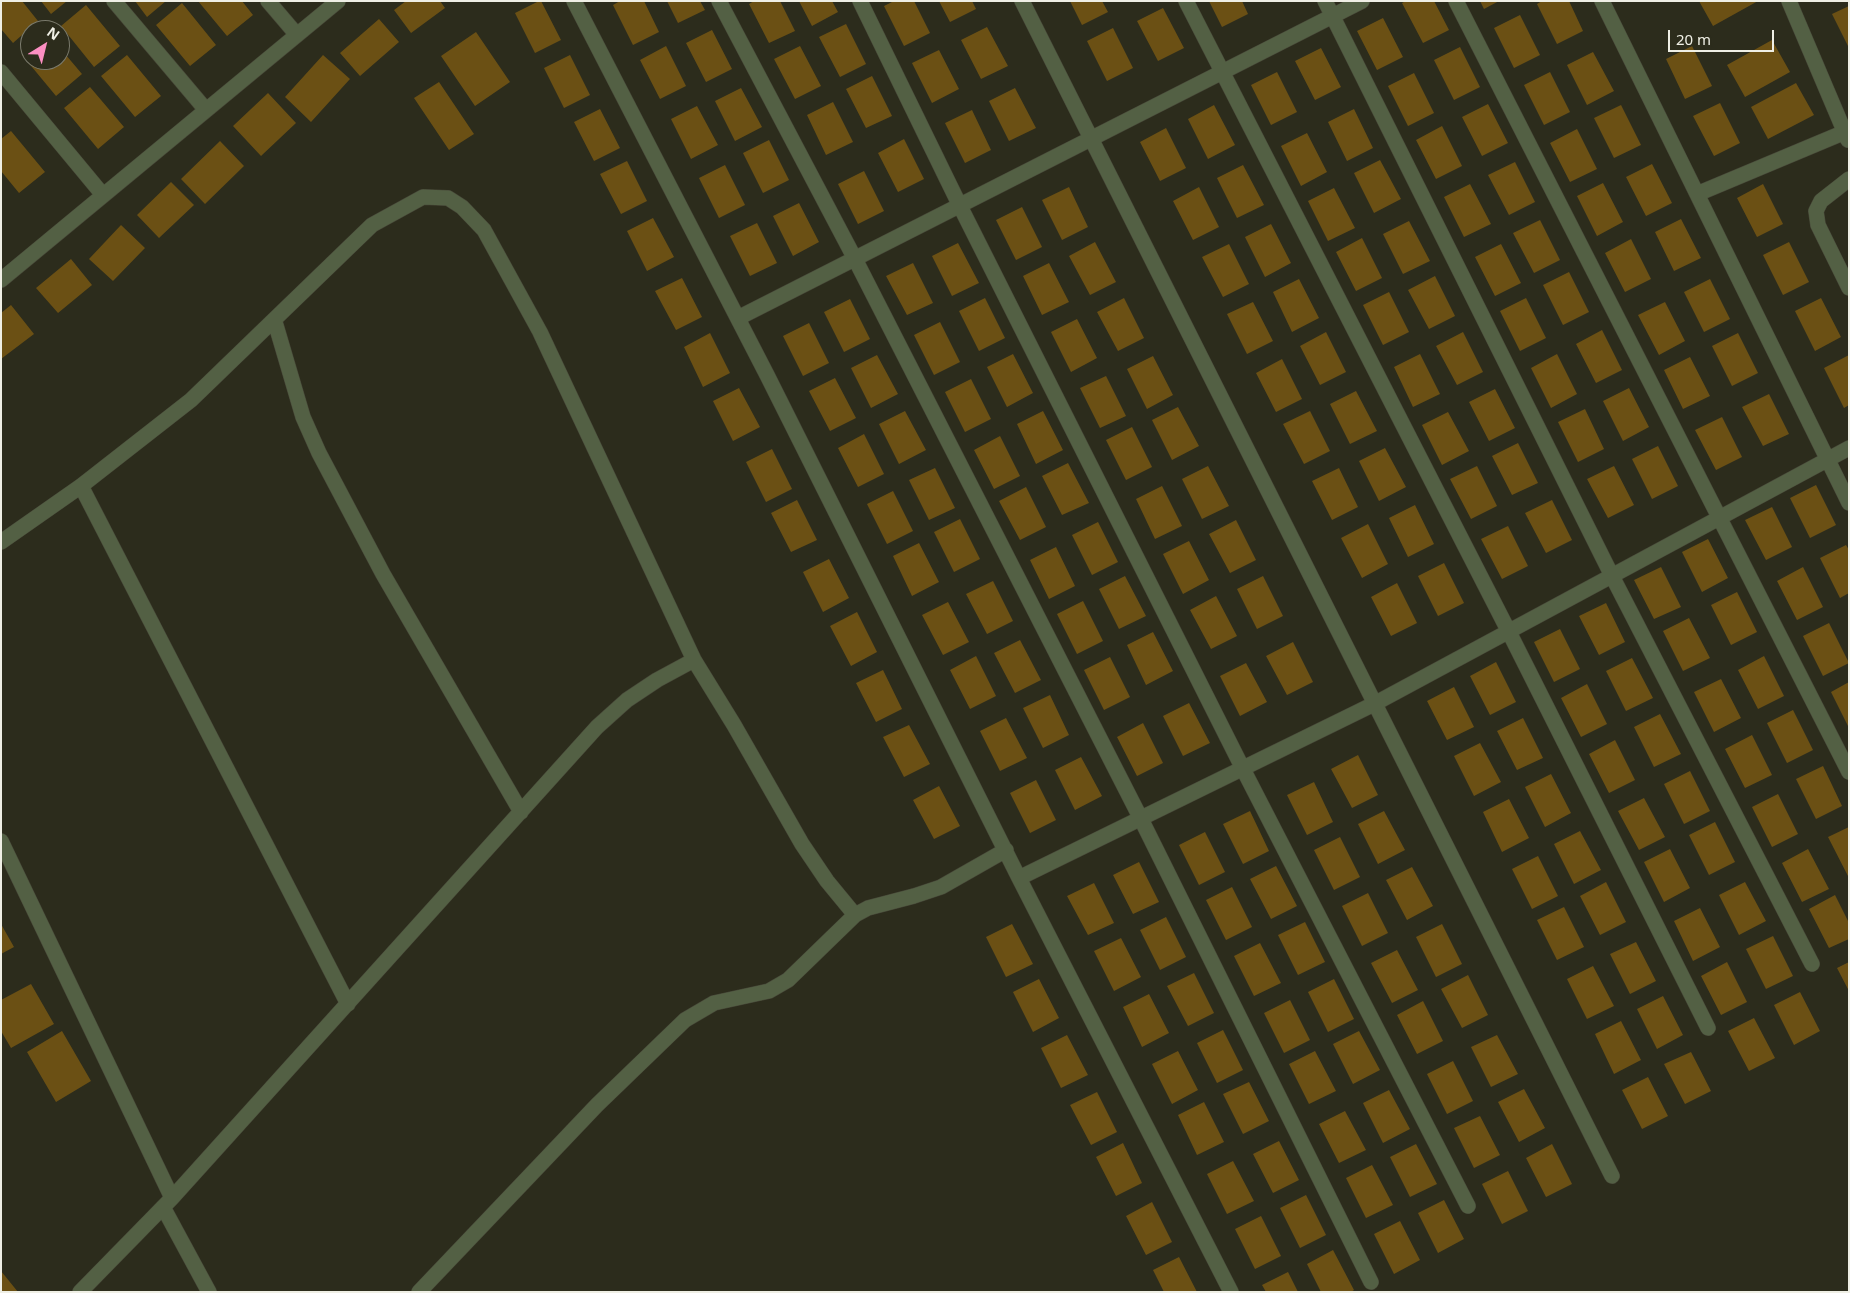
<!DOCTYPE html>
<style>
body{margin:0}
#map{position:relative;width:1850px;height:1293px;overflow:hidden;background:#2c2c1c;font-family:"Noto Sans",sans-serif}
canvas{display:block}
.frame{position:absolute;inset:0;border:2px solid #efefe5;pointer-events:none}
.north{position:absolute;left:20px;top:20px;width:50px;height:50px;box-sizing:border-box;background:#2c2c1c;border:1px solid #7a7a6c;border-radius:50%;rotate:36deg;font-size:14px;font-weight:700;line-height:20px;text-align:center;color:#efefe5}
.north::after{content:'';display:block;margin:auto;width:18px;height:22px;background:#fc8fc2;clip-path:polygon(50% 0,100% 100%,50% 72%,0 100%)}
.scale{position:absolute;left:1668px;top:30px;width:106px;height:22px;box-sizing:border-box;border:2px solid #efefe5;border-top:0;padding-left:6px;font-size:15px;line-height:18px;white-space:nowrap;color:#efefe5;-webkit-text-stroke:4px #2c2c1c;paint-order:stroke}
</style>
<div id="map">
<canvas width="1850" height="1293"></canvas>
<div class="frame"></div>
<div class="north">N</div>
<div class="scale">20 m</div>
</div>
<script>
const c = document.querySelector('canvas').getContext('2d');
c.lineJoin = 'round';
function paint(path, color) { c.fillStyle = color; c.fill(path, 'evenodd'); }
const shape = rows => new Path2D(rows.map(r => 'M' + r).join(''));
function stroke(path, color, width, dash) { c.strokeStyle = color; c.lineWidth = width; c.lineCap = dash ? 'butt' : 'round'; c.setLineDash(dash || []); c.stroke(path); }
paint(shape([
 [1,1,22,1,38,21,13,43,1,29],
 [41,1,67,1,51,14],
 [135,1,166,1,147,17],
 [198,1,242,1,253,15,227,36],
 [406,1,440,1,445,8,411,33,394,10],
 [539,1,541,1,561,40,535,53,515,13],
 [620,1,644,1,659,32,633,45,613,5],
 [667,1,700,1,705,10,678,23],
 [754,1,780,1,795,31,769,43,749,4],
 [799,1,832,1,838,12,812,26],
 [894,1,914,1,930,33,904,46,884,6],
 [939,1,972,1,976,9,950,22],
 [1070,1,1102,1,1108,12,1082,25],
 [1209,1,1242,1,1248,14,1222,27],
 [1406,1,1434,1,1449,30,1423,43,1402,3],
 [1480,1,1499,1,1484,9],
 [1542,1,1569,1,1583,31,1557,44,1537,4],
 [1699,1,1758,1,1713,26],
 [182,3,216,45,190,66,156,25],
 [86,5,120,46,94,67,61,26],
 [1849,6,1849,48,1832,14],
 [1163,8,1184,48,1158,61,1137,21],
 [1520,15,1540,55,1514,68,1494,28],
 [1383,18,1403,57,1377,70,1357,31],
 [379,19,399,42,360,76,340,53],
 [846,24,866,64,840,77,819,37],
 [987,27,1008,66,981,79,961,40],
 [1113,28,1133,68,1107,81,1087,41],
 [712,30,732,69,706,82,686,43],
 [476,32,510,82,475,106,441,56],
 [1772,40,1790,72,1745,97,1727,65],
 [666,46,686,86,660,99,640,60],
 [800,46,821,86,795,99,774,59],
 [1692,46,1712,86,1685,99,1666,59],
 [1460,47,1480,87,1454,100,1434,60],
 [30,48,30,60,60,60,60,48,82,74,56,96,22,55],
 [1321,48,1341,87,1315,100,1295,61],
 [939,50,959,89,932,103,912,63],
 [1593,52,1614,91,1587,105,1567,65],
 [127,55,161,96,135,117,101,76],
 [323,55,350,79,311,122,285,97],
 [570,55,590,95,564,108,544,68],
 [1277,72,1297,112,1271,125,1251,85],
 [1550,72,1570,112,1544,125,1524,85],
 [1414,73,1434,113,1408,126,1388,86],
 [872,76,892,116,866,128,846,89],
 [439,82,474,134,449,150,414,98],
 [1796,83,1814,115,1768,139,1751,107],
 [90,87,124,127,98,149,64,108],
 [741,88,762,127,735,141,715,101],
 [1015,88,1036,128,1009,141,989,101],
 [268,93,296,123,261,156,233,126],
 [833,102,853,142,826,155,807,115],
 [1720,103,1740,143,1714,156,1693,116],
 [1488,104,1508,143,1482,156,1462,117],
 [1214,105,1235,145,1208,159,1188,119],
 [1621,105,1641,145,1614,158,1594,118],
 [697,106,718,145,691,159,671,119],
 [600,109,620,148,594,161,574,122],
 [1354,109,1373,148,1347,161,1328,122],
 [972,110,991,150,965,163,945,123],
 [1442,126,1462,166,1436,179,1416,140],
 [1166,128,1186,168,1160,181,1140,142],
 [1577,129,1597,169,1570,182,1550,143],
 [11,131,45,172,19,193,1,171,1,139],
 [1307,133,1327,172,1301,186,1281,146],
 [904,139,924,179,898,192,878,153],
 [769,140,789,180,763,193,743,153],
 [220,141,244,166,205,204,181,179],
 [1380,160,1401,199,1374,213,1354,173],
 [627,161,647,201,621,214,600,174],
 [1515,162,1535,202,1509,215,1488,175],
 [1652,164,1672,203,1646,216,1626,177],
 [725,165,745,205,719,218,699,178],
 [1243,165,1264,205,1237,218,1217,178],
 [864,171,884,211,858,224,838,184],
 [171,182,194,205,159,238,137,215],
 [1603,183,1623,222,1597,236,1577,196],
 [1470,184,1491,224,1464,237,1444,197],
 [1763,184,1783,224,1757,237,1737,198],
 [1069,187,1088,227,1062,240,1042,200],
 [1199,187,1219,227,1193,240,1173,201],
 [1334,188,1355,228,1328,241,1308,201],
 [799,203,819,242,793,256,773,216],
 [1022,207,1042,247,1016,260,996,220],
 [653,218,674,257,647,271,627,231],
 [1681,219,1701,258,1674,271,1655,232],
 [1540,220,1560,260,1534,273,1513,233],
 [1409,221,1430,261,1403,274,1383,234],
 [757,223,777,263,750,276,730,236],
 [1271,224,1291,263,1265,277,1245,237],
 [121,225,145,248,113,281,89,259],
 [1362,238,1382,278,1356,291,1336,252],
 [1631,239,1651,279,1625,292,1605,253],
 [1095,242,1116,282,1090,295,1069,256],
 [1789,242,1809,282,1783,295,1763,255],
 [958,243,979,283,952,296,932,256],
 [1229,244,1249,284,1223,297,1202,257],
 [1501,244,1521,283,1495,296,1475,257],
 [71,259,92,285,58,313,36,288],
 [913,263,933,303,907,315,886,276],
 [1049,263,1069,302,1042,315,1023,276],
 [1569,272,1589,312,1563,325,1543,285],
 [1435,276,1455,316,1429,329,1408,290],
 [682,278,702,317,676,330,655,291],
 [1299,279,1319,318,1292,332,1273,292],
 [1710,279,1730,319,1704,332,1684,292],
 [1389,292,1409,332,1383,345,1363,305],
 [985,298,1005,338,979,351,959,311],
 [1124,298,1144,338,1118,351,1097,312],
 [1526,298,1546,338,1520,351,1500,311],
 [1821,298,1841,337,1815,351,1795,311],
 [850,299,870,339,844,352,824,312],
 [1253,302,1273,341,1247,354,1227,314],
 [1665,302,1685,341,1659,355,1638,315],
 [11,305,34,334,1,359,1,313],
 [1077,319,1097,358,1071,372,1051,332],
 [940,322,960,362,934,375,914,335],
 [809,323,829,363,803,376,783,336],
 [1602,330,1622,370,1596,383,1576,344],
 [1326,332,1346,372,1320,385,1300,346],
 [1463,332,1483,372,1457,385,1436,346],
 [710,333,730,373,703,387,684,347],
 [1738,333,1758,373,1732,386,1712,346],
 [1013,354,1033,393,1007,407,987,367],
 [1420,354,1440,394,1413,407,1394,367],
 [1557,354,1577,394,1551,408,1531,368],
 [877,355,898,394,871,408,851,368],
 [1849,355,1849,405,1844,408,1824,368],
 [1153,356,1173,395,1147,409,1127,369],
 [1690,357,1710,396,1683,409,1664,370],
 [1282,359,1302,399,1276,412,1256,373],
 [1106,376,1126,416,1100,428,1080,388],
 [835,378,856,418,830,431,809,391],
 [971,379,991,419,965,432,945,392],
 [739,388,760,427,733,441,713,401],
 [1629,388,1649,427,1623,441,1603,401],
 [1495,389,1515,428,1489,441,1469,402],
 [1356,391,1377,431,1350,444,1330,404],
 [1769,394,1789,434,1763,446,1742,407],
 [1178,407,1199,446,1172,460,1152,420],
 [1585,409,1604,449,1578,462,1558,422],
 [905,411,926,450,899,464,879,424],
 [1043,411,1063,450,1036,464,1017,424],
 [1310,411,1330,451,1304,464,1283,424],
 [1448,412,1469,451,1442,465,1422,425],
 [1722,417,1742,457,1716,470,1695,430],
 [1132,427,1152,467,1126,480,1106,440],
 [864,434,884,474,858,487,838,448],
 [1000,436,1020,476,994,489,974,450],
 [1518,443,1538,483,1512,495,1492,456],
 [1658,446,1678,486,1652,499,1632,459],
 [1385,448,1406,487,1379,501,1359,461],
 [772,449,792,489,766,502,746,462],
 [1068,463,1089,503,1062,515,1042,476],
 [1208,466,1229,506,1202,519,1182,479],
 [1477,466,1497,506,1471,519,1450,479],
 [1614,466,1634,505,1608,518,1587,479],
 [935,468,955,508,929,520,909,480],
 [1339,468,1358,507,1332,520,1312,481],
 [1816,485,1836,525,1810,538,1790,498],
 [1162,486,1182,526,1155,539,1136,499],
 [1026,487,1046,527,1020,540,999,501],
 [893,491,913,531,887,544,867,504],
 [797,500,817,540,791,552,771,513],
 [1552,500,1572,540,1546,553,1525,513],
 [1415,505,1434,544,1408,557,1389,518],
 [1772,507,1792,547,1766,560,1745,520],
 [960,519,980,559,954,572,934,532],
 [1236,520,1256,560,1230,573,1209,534],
 [1098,522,1118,562,1092,575,1072,535],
 [1368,524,1388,564,1362,578,1341,538],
 [1508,526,1528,566,1502,579,1481,539],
 [1708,539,1728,578,1702,592,1682,552],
 [1189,541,1209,580,1183,594,1163,554],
 [919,543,939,582,912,596,893,556],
 [1846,545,1849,550,1849,593,1840,598,1820,558],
 [1056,547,1075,586,1049,599,1030,560],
 [829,559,849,598,823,612,803,572],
 [1444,563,1464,603,1438,616,1418,576],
 [1661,567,1681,607,1654,619,1634,580],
 [1803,567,1823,607,1797,620,1777,581],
 [1125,576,1146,616,1119,629,1099,589],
 [1263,576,1283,616,1257,629,1237,589],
 [993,581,1013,621,987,634,966,594],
 [1397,583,1417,623,1391,636,1371,597],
 [1737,592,1757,632,1731,645,1711,605],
 [1216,596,1237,636,1211,649,1190,610],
 [1083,601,1103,641,1077,654,1057,614],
 [948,602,969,642,943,655,922,615],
 [1606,603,1625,642,1599,655,1579,616],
 [857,612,877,652,851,666,830,626],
 [1689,618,1710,658,1683,671,1663,631],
 [1829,623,1849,663,1823,676,1803,636],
 [1560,629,1580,669,1554,682,1534,642],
 [1153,632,1173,671,1146,685,1127,645],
 [1020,640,1041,680,1015,693,994,653],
 [1293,642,1313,682,1287,695,1266,656],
 [976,656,996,696,970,709,950,670],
 [1764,656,1784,696,1758,709,1738,670],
 [1110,657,1130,697,1104,710,1084,670],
 [1632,658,1653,698,1626,711,1606,671],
 [1496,662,1516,702,1490,715,1470,676],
 [1246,663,1267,702,1240,716,1220,676],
 [883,670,902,709,876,722,856,683],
 [1721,679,1741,718,1714,732,1694,692],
 [1849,682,1849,728,1831,692],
 [1587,684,1607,724,1581,737,1561,698],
 [1454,687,1474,727,1447,740,1427,701],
 [1050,695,1069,735,1043,748,1023,708],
 [1189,703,1210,743,1183,756,1163,716],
 [1793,710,1813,750,1787,763,1767,723],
 [1660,714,1681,754,1654,767,1634,727],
 [1006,718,1027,758,1000,771,980,731],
 [1523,718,1543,758,1517,770,1497,731],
 [1143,723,1163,763,1137,776,1117,737],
 [909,725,930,764,904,777,883,737],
 [1752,735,1772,775,1745,788,1725,749],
 [1615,740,1635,780,1609,793,1589,754],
 [1480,743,1501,782,1474,796,1454,756],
 [1358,755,1378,795,1352,808,1331,769],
 [1081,757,1102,796,1075,810,1055,770],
 [1823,766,1842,806,1816,819,1796,779],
 [1690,771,1710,811,1684,824,1664,784],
 [1551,774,1571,813,1545,827,1525,787],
 [1036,780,1056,820,1030,833,1010,793],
 [1314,782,1333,822,1307,835,1287,795],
 [939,786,960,826,934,839,913,800],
 [1778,794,1798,834,1772,847,1752,807],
 [1644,798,1665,837,1639,850,1618,811],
 [1509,799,1529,838,1502,852,1483,812],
 [1250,811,1269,851,1243,864,1223,824],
 [1384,811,1405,850,1378,864,1358,824],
 [1715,822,1735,862,1709,875,1689,835],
 [1849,827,1849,878,1828,837],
 [1580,831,1601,870,1574,884,1554,844],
 [1205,832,1225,872,1199,885,1179,845],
 [1340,837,1360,877,1334,890,1314,850],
 [1670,849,1690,888,1664,902,1644,862],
 [1808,849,1829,889,1802,902,1782,863],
 [1538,856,1558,896,1532,909,1512,869],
 [1139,862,1159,902,1133,914,1113,875],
 [1276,866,1297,906,1271,919,1250,879],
 [1412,867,1433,906,1407,920,1386,880],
 [1606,882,1626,922,1600,935,1580,896],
 [1745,882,1766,921,1739,935,1719,895],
 [1094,883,1114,923,1088,935,1067,896],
 [1232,887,1252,927,1226,940,1206,900],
 [1368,893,1388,933,1362,946,1342,906],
 [1835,895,1849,923,1849,939,1829,948,1809,909],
 [1564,907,1584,947,1557,960,1537,920],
 [1700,908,1720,947,1693,961,1674,921],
 [1166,917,1186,957,1160,970,1140,930],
 [1305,922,1325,962,1298,975,1278,935],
 [1,924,14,947,1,954],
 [1012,924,1033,964,1006,977,986,937],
 [1442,924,1462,964,1436,977,1416,937],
 [1773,936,1793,976,1766,989,1746,949],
 [1121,938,1141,977,1114,991,1094,951],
 [1636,942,1656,981,1630,994,1610,954],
 [1260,943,1281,983,1254,996,1234,956],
 [1397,950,1418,990,1392,1003,1371,963],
 [1727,962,1747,1002,1721,1015,1701,976],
 [1849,962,1849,991,1837,968],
 [1593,966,1614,1006,1587,1019,1567,979],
 [1194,973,1214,1013,1188,1026,1167,986],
 [1468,975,1488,1015,1462,1028,1441,989],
 [1039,979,1059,1018,1033,1032,1013,992],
 [1334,979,1354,1019,1328,1032,1308,992],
 [31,984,54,1024,11,1048,1,1031,1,1000],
 [1800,992,1820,1031,1794,1045,1774,1005],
 [1149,994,1169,1033,1142,1047,1123,1007],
 [1663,996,1683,1035,1657,1049,1637,1009],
 [1290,1000,1310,1040,1284,1053,1264,1013],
 [1423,1001,1443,1041,1417,1054,1397,1015],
 [1754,1018,1775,1058,1749,1071,1728,1031],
 [1621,1021,1641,1060,1614,1074,1595,1034],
 [1223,1030,1243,1070,1217,1083,1197,1043],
 [62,1031,91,1081,56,1102,27,1052],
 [1359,1031,1380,1070,1353,1084,1333,1044],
 [1067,1035,1088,1075,1061,1088,1041,1048],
 [1497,1035,1518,1074,1491,1087,1471,1047],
 [1178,1051,1198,1090,1172,1104,1152,1064],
 [1315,1051,1336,1091,1309,1104,1289,1064],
 [1691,1052,1711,1091,1685,1104,1664,1064],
 [1453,1061,1473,1101,1447,1114,1427,1074],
 [1648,1077,1668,1116,1642,1129,1622,1090],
 [1249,1082,1269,1121,1243,1134,1223,1094],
 [1524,1089,1545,1128,1519,1142,1498,1102],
 [1389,1090,1410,1129,1383,1143,1363,1103],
 [1097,1092,1117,1132,1091,1145,1070,1105],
 [1204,1102,1224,1142,1197,1155,1178,1115],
 [1345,1111,1366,1150,1339,1163,1319,1124],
 [1480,1116,1500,1155,1474,1168,1454,1128],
 [1279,1141,1299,1180,1273,1193,1253,1154],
 [1123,1143,1142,1183,1116,1196,1096,1157],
 [1416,1144,1437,1184,1410,1197,1390,1157],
 [1552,1144,1572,1184,1546,1197,1526,1158],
 [1233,1161,1254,1201,1227,1214,1207,1174],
 [1372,1165,1393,1205,1366,1218,1346,1178],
 [1508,1171,1528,1211,1502,1224,1482,1184],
 [1306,1195,1326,1235,1300,1248,1280,1208],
 [1444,1200,1464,1239,1438,1253,1418,1213],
 [1152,1202,1172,1242,1146,1255,1126,1216],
 [1261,1216,1281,1256,1255,1269,1235,1229],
 [1400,1221,1420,1260,1394,1274,1374,1234],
 [1333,1250,1354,1290,1351,1292,1321,1292,1307,1264],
 [1179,1257,1197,1292,1164,1292,1153,1270],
 [1,1271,18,1292,1,1292],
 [1288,1272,1298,1292,1266,1292,1262,1285]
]), '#6b5014');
const street = shape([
 [114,1,206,110],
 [268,1,297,35],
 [574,1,767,375,1019,878,1231,1292],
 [719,1,855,259,1141,819,1371,1282],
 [860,1,960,206,1243,769,1468,1206],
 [1022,1,1612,1176],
 [1186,1,1509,632,1708,1028],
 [1325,1,1612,576,1812,964],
 [1456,1,1849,772],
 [1602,1,1849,503],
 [1789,1,1848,140],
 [1,72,103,195],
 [1849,179,1821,201,1816,211,1818,225,1849,288],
 [1697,194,1845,132],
 [1,280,338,1],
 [738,318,1362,1],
 [275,322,303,417,319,453,383,574,521,812],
 [81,486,348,1004],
 [1,542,81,486,191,400,372,225,423,197,448,198,462,207,484,230,540,332,694,660,734,725,802,844,827,881,855,915],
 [1,841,172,1198],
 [1019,878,1374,704,1849,448],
 [163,1207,209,1292],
 [80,1292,172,1198,597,727,627,700,657,680,694,660],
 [419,1292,597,1105,685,1020,714,1003,769,991,788,980,855,915,868,908,914,896,941,887,1006,850]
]);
stroke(street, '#474738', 16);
stroke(street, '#536044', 15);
</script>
